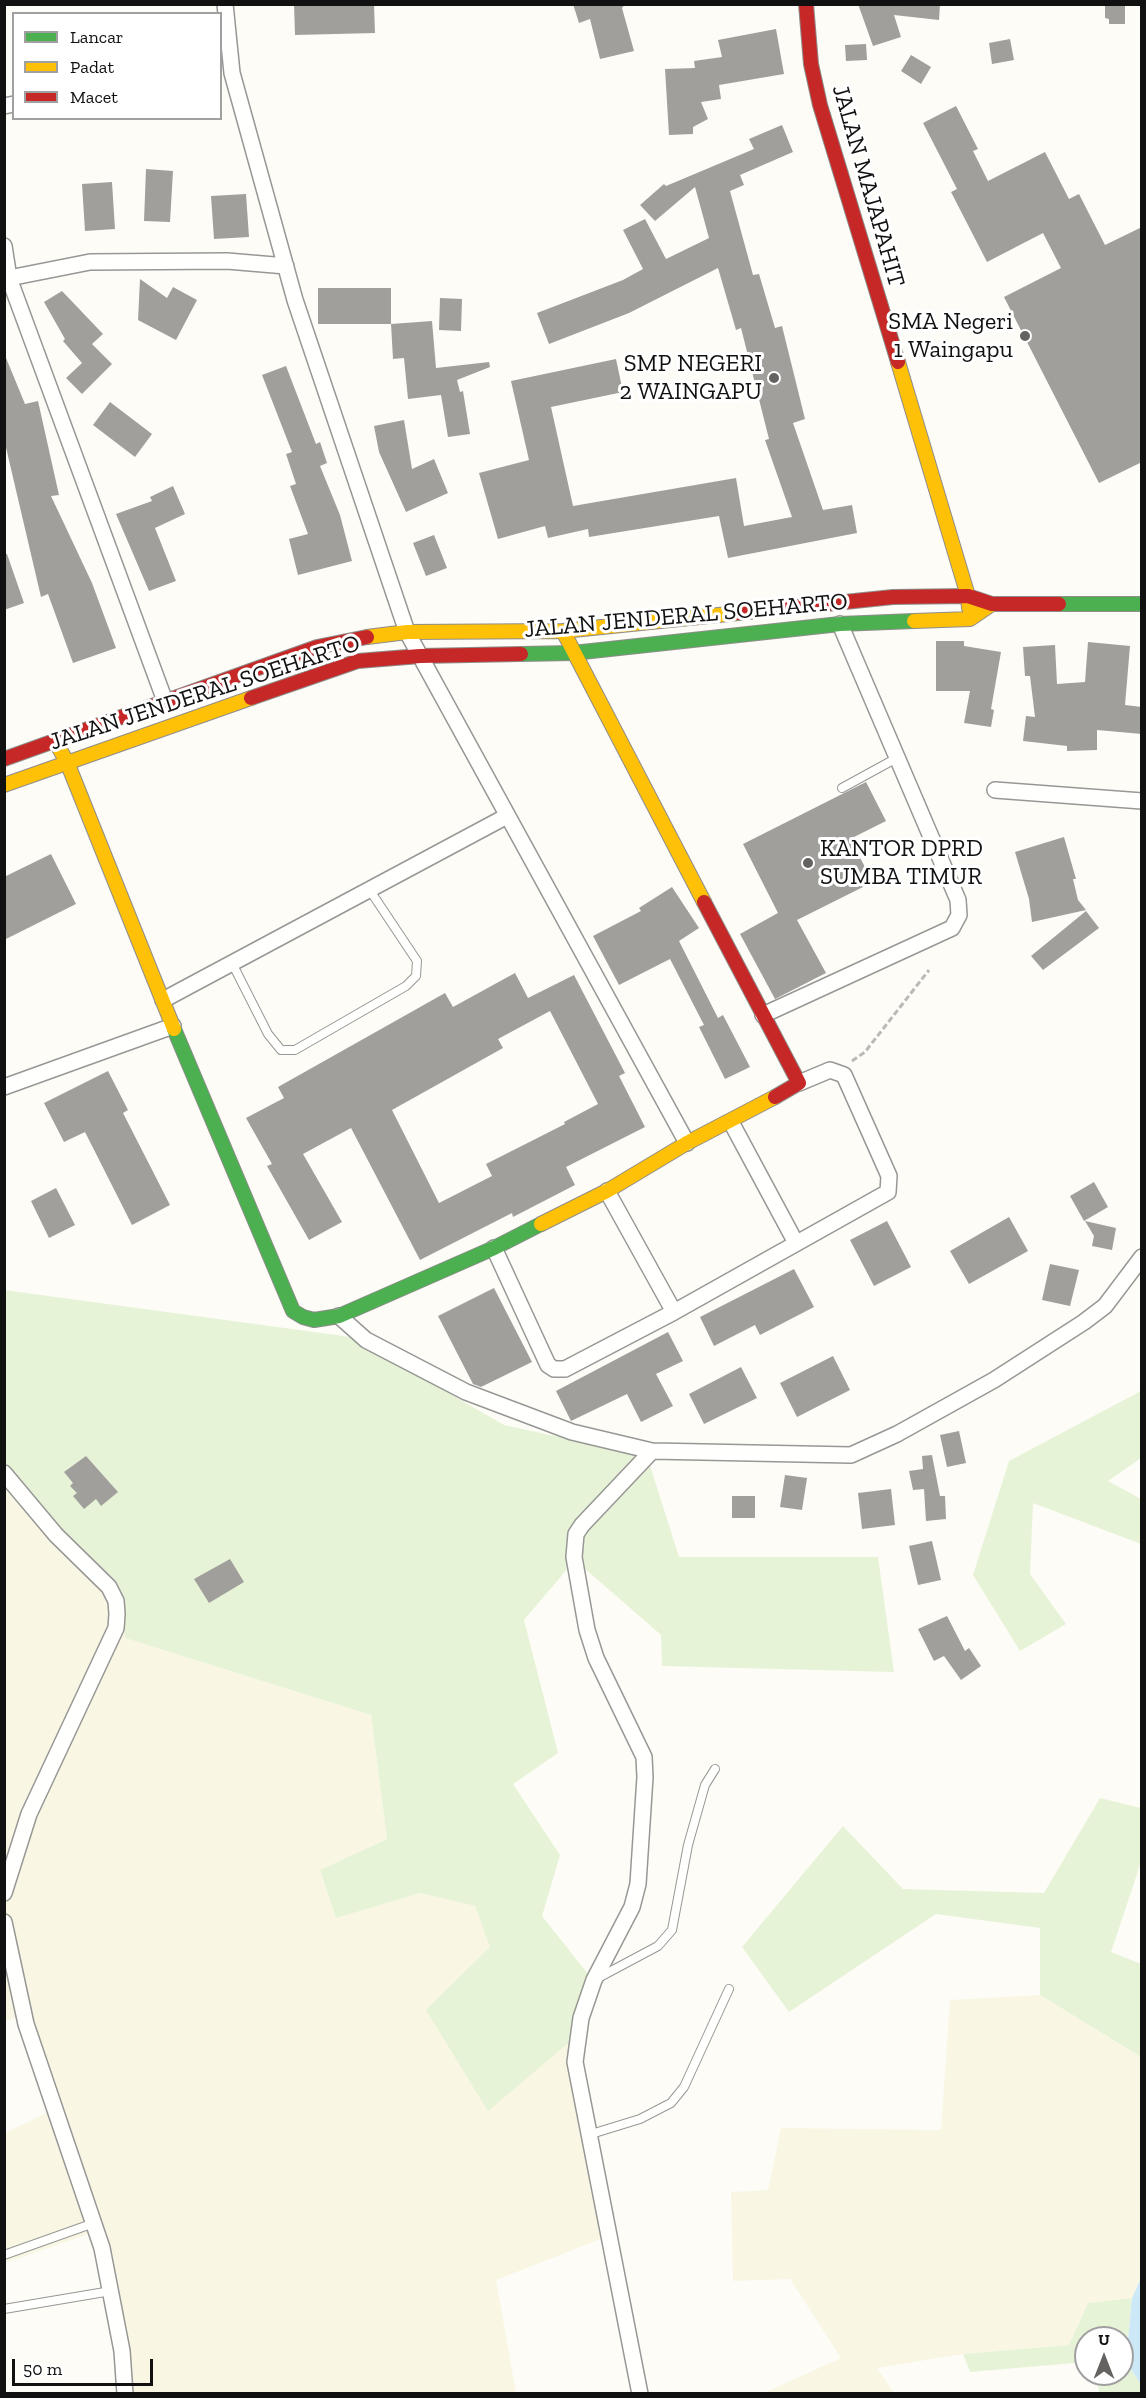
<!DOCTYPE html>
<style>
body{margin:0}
#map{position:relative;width:1146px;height:2398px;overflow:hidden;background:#fdfcf7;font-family:"Zilla Slab",serif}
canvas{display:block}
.frame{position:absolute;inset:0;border:6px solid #111;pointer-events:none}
.legend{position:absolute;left:12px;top:12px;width:210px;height:108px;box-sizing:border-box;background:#fff;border:2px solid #a0a0a0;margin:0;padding:8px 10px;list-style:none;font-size:18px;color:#111}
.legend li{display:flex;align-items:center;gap:12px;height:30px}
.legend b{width:30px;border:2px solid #a0a0a0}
.north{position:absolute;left:1074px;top:2326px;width:60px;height:60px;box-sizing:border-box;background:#fff;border:2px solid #a0a0a0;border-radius:50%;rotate:0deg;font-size:16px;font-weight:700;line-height:24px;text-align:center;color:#111}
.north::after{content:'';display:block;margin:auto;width:21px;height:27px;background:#646362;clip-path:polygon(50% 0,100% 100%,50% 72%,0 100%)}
.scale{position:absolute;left:12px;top:2359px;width:141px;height:27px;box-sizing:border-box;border:3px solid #111;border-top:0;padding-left:8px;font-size:18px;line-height:21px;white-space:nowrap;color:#111;-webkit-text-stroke:4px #fff;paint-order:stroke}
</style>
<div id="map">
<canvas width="1146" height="2398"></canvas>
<div class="frame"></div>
<ul class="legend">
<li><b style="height:8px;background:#4caf50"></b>Lancar</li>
<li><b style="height:8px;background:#ffc107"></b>Padat</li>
<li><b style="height:8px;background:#c62828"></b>Macet</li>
</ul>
<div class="north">U</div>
<div class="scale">50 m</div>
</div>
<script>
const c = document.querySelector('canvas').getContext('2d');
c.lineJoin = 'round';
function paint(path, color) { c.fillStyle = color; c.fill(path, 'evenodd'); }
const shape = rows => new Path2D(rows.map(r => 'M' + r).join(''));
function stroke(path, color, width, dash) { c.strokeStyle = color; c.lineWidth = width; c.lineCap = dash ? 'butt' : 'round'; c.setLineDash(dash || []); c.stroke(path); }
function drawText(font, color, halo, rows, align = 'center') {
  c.font = font + ' "Zilla Slab",serif'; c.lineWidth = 6; c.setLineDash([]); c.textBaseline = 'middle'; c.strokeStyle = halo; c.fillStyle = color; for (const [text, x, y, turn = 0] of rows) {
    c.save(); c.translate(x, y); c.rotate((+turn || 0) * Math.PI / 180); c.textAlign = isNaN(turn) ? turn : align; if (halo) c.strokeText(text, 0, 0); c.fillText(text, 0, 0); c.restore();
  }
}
paint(shape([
 [5,1480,120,1595,125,1638,371,1715,387,1839,320,1870,336,1917,420,1893,475,1906,491,1947,580,2033,577,2069,613,2234,496,2280,516,2393,121,2393,103,2229,5,2263,5,2133,61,2106,28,2011,5,2022],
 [1040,1995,1141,2057,1141,2278,1132,2298,1088,2303,1069,2345,963,2354,877,2368,894,2393,764,2393,841,2358,790,2279,733,2281,731,2192,768,2190,781,2128,941,2130,950,2000]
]), '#f9f7e4');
paint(shape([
 [4,1290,351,1337,504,1425,647,1456,679,1557,878,1557,894,1672,662,1666,661,1635,575,1560,524,1620,558,1753,513,1784,560,1855,542,1916,596,1984,580,2033,488,2111,426,2010,490,1947,475,1906,420,1893,336,1918,320,1870,387,1839,371,1715,125,1638,120,1595,5,1480],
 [1141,1391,1141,1458,1108,1481,1141,1499,1141,1544,1033,1503,1030,1574,1066,1624,1020,1651,973,1575,1009,1461],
 [1100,1798,1141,1808,1141,1862,1111,1952,1141,1964,1141,2057,1040,1995,1040,1928,936,1914,789,2012,742,1947,843,1826,903,1889,1044,1893],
 [1132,2298,1126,2361,1141,2385,1141,2393,1099,2393,1097,2374,1122,2374,1122,2338,1086,2338,1086,2362,970,2372,963,2354,1069,2345,1088,2303]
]), '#e7f3d7');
paint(shape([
 [1141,2278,1141,2385,1126,2361,1132,2298]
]), '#cde8f7');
paint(shape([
 [294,4,374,4,375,33,295,35],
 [573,4,625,4,622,8,634,51,600,59,590,19,579,23],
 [858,4,940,4,939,20,894,15,901,37,873,46],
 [1105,4,1125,4,1125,24,1109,24,1109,19,1105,18],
 [776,29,784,74,719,85,721,99,701,102,708,119,693,127,693,134,669,135,665,69,695,68,694,61,722,57,718,40],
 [1010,39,1014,60,992,64,989,43],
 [866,44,867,60,846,61,845,45],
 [911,55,931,67,921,84,901,71],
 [956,106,978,149,973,151,988,181,1045,152,1069,199,1079,194,1105,245,1142,227,1142,462,1099,483,1004,297,1061,268,1043,233,987,262,951,192,957,189,923,123],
 [782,125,793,152,740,175,744,185,730,191,753,275,759,274,775,328,782,326,805,419,793,423,823,510,852,505,857,533,728,558,719,516,589,537,588,529,548,538,545,526,498,539,479,473,529,460,511,381,616,359,623,392,551,407,573,506,736,478,744,526,792,517,765,440,769,439,741,328,736,330,718,268,629,313,549,344,537,313,623,280,643,269,623,230,645,219,666,259,709,238,695,187,655,221,640,205,664,184,666,186,754,149,749,139],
 [146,169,173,171,170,222,144,221],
 [112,182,115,229,85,231,82,184],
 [246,194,249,237,214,239,211,196],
 [140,279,167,298,173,287,197,300,176,340,138,320],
 [318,288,391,288,391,324,318,324],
 [62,291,103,334,92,344,112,364,82,394,66,378,82,363,63,341,65,339,44,302],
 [440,298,462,299,461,331,439,330],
 [432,321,436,368,489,362,490,367,457,380,460,392,463,391,470,434,448,437,441,395,408,399,404,358,393,359,391,324],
 [4,353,25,404,38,401,59,495,51,496,92,583,116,648,73,663,48,594,41,597,4,439],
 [286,366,316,444,320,442,327,463,320,466,340,515,352,561,298,575,289,539,308,534,290,486,296,484,286,454,292,452,262,375],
 [110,402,152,434,135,457,93,425],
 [404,420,412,469,434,459,448,493,406,512,379,452,374,426],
 [173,486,185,514,155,528,176,581,149,591,116,514,152,501,150,497],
 [434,535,447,568,426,576,413,543],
 [4,554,7,554,24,603,4,610],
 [936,641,964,641,964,646,1001,652,991,709,994,710,991,727,964,723,970,691,936,691],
 [1088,642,1130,646,1125,705,1142,707,1142,734,1097,730,1097,750,1067,751,1067,746,1023,741,1026,716,1035,717,1030,676,1025,676,1023,647,1055,645,1057,684,1085,682],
 [866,782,886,821,850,839,873,882,797,920,826,973,775,999,740,934,778,913,743,844],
 [1064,837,1076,879,1073,879,1078,900,1086,910,1032,922,1029,899,1015,852],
 [51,854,76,904,4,940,4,877],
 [672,887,699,928,679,941,718,1018,723,1015,750,1067,725,1079,699,1027,704,1025,670,959,619,985,593,936,641,911,639,908],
 [1086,911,1099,928,1043,970,1031,956],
 [515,973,528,998,574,975,625,1073,619,1076,645,1127,566,1167,575,1185,513,1217,512,1213,420,1260,351,1128,303,1154,342,1222,309,1240,267,1166,272,1164,246,1118,284,1098,278,1087,445,993,453,1007],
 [550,1011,598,1104,564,1122,565,1124,486,1164,492,1176,439,1203,392,1110,503,1048,498,1039],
 [108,1071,128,1110,123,1113,170,1205,132,1225,85,1132,64,1142,44,1103],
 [1094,1182,1108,1207,1084,1221,1070,1196],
 [56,1188,75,1225,49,1238,31,1201],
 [1009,1217,1028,1251,969,1284,950,1251],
 [887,1221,911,1267,874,1286,850,1240],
 [1085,1221,1116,1228,1112,1250,1092,1246,1094,1236],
 [1050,1264,1079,1270,1070,1306,1042,1300],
 [794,1269,814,1307,760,1335,755,1325,714,1346,700,1317],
 [494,1288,532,1362,481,1387,473,1384,438,1316],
 [668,1332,683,1361,656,1374,673,1406,641,1422,627,1394,571,1421,556,1391],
 [833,1356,850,1390,797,1417,780,1383],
 [741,1367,757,1398,704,1424,689,1394],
 [959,1431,966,1463,947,1467,940,1435],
 [932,1455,940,1496,945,1496,946,1519,926,1521,924,1489,913,1490,909,1471,923,1469,922,1456],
 [86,1456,118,1492,101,1506,96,1499,84,1509,73,1496,77,1493,70,1486,73,1483,64,1472],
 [785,1475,807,1478,802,1510,780,1507],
 [891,1489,895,1525,862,1529,858,1493],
 [732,1496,755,1496,755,1518,732,1518],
 [932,1541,941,1580,918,1585,909,1546],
 [230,1559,244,1582,209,1603,194,1579],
 [947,1616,965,1651,969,1648,981,1666,961,1680,944,1656,934,1661,918,1629]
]), '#a19f9c');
const lane = shape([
 [842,788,895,759],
 [232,963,268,1034,281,1050,295,1050,406,986,416,976,417,961,369,889],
 [598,1978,658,1946,672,1930,688,1845,705,1785,715,1769],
 [588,2135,640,2119,671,2103,684,2087,729,1989],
 [4,2255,94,2223],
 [4,2309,111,2291]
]);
const street = shape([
 [225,4,232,73,295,300,407,632,687,1143],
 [4,106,14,104],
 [4,246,9,278,4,279],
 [165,701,9,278,90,262,227,261,286,266],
 [995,790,1142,801],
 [163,1000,507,816],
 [763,1015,952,928,959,915,958,900,840,624],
 [4,1087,173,1026],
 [731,1122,796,1243],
 [607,1191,674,1312],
 [494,1248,548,1365,554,1369,565,1369,674,1312,888,1192,889,1176,844,1075,830,1070,799,1083],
 [339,1316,366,1340,466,1392,572,1432,652,1451,851,1455,897,1434,994,1380,1084,1322,1105,1306,1142,1257],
 [4,1473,56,1535,109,1587,116,1601,117,1614,116,1628,29,1814,4,1893],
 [4,1922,26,2024,102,2248,122,2351,125,2394],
 [640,2394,575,2062,581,2018,594,1980,632,1907,638,1884,645,1777,644,1757,596,1658,587,1630,574,1557,576,1534,582,1525,652,1451]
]);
const fast = shape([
 [1059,604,1142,604],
 [521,654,573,653,840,624,914,621],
 [174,1029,293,1311,303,1317,314,1320,339,1316,494,1248,541,1224]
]);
const slow = shape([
 [898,362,968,596,969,608],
 [914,621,970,619,992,604],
 [563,631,704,902],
 [367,637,407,632,563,631,738,613],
 [55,741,67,762,174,1029],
 [4,785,251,698],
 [541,1224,607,1191,687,1143,775,1097]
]);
const jam = shape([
 [806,4,811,64,820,105,898,362],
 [738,613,893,597,968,596,992,604,1059,604],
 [251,698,358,661,420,656,521,654],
 [4,759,317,647,367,637],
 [704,902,799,1083,775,1097]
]);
stroke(lane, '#979795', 10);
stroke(street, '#979795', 18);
stroke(fast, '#8e8d8b', 16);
stroke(slow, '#8e8d8b', 16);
stroke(jam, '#8e8d8b', 16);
stroke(shape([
 [852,1061,865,1052,929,970]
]), '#b9b9b8', 3, [6, 3]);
stroke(lane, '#fffffe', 8);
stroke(street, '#fffffe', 15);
stroke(fast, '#4caf50', 14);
stroke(slow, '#ffc107', 14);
stroke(jam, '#c62828', 14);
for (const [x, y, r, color] of [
 [1025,336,6,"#646362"],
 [774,378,6,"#646362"],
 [808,863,6,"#646362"]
]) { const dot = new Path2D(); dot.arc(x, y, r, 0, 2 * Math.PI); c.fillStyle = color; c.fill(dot); stroke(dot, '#fff', 2); }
drawText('24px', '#111', '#fff', [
 ["JALAN MAJAPAHIT",868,186,74],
 ["JALAN JENDERAL SOEHARTO",686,616,-5],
 ["JALAN JENDERAL SOEHARTO",205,693,-18]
]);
drawText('24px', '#111', '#fff', [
 ["SMA Negeri",1013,322],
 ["1 Waingapu",1013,350],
 ["SMP NEGERI",762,364],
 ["2 WAINGAPU",762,392],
 ["KANTOR DPRD",820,849,"left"],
 ["SUMBA TIMUR",820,877,"left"]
], 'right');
</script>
